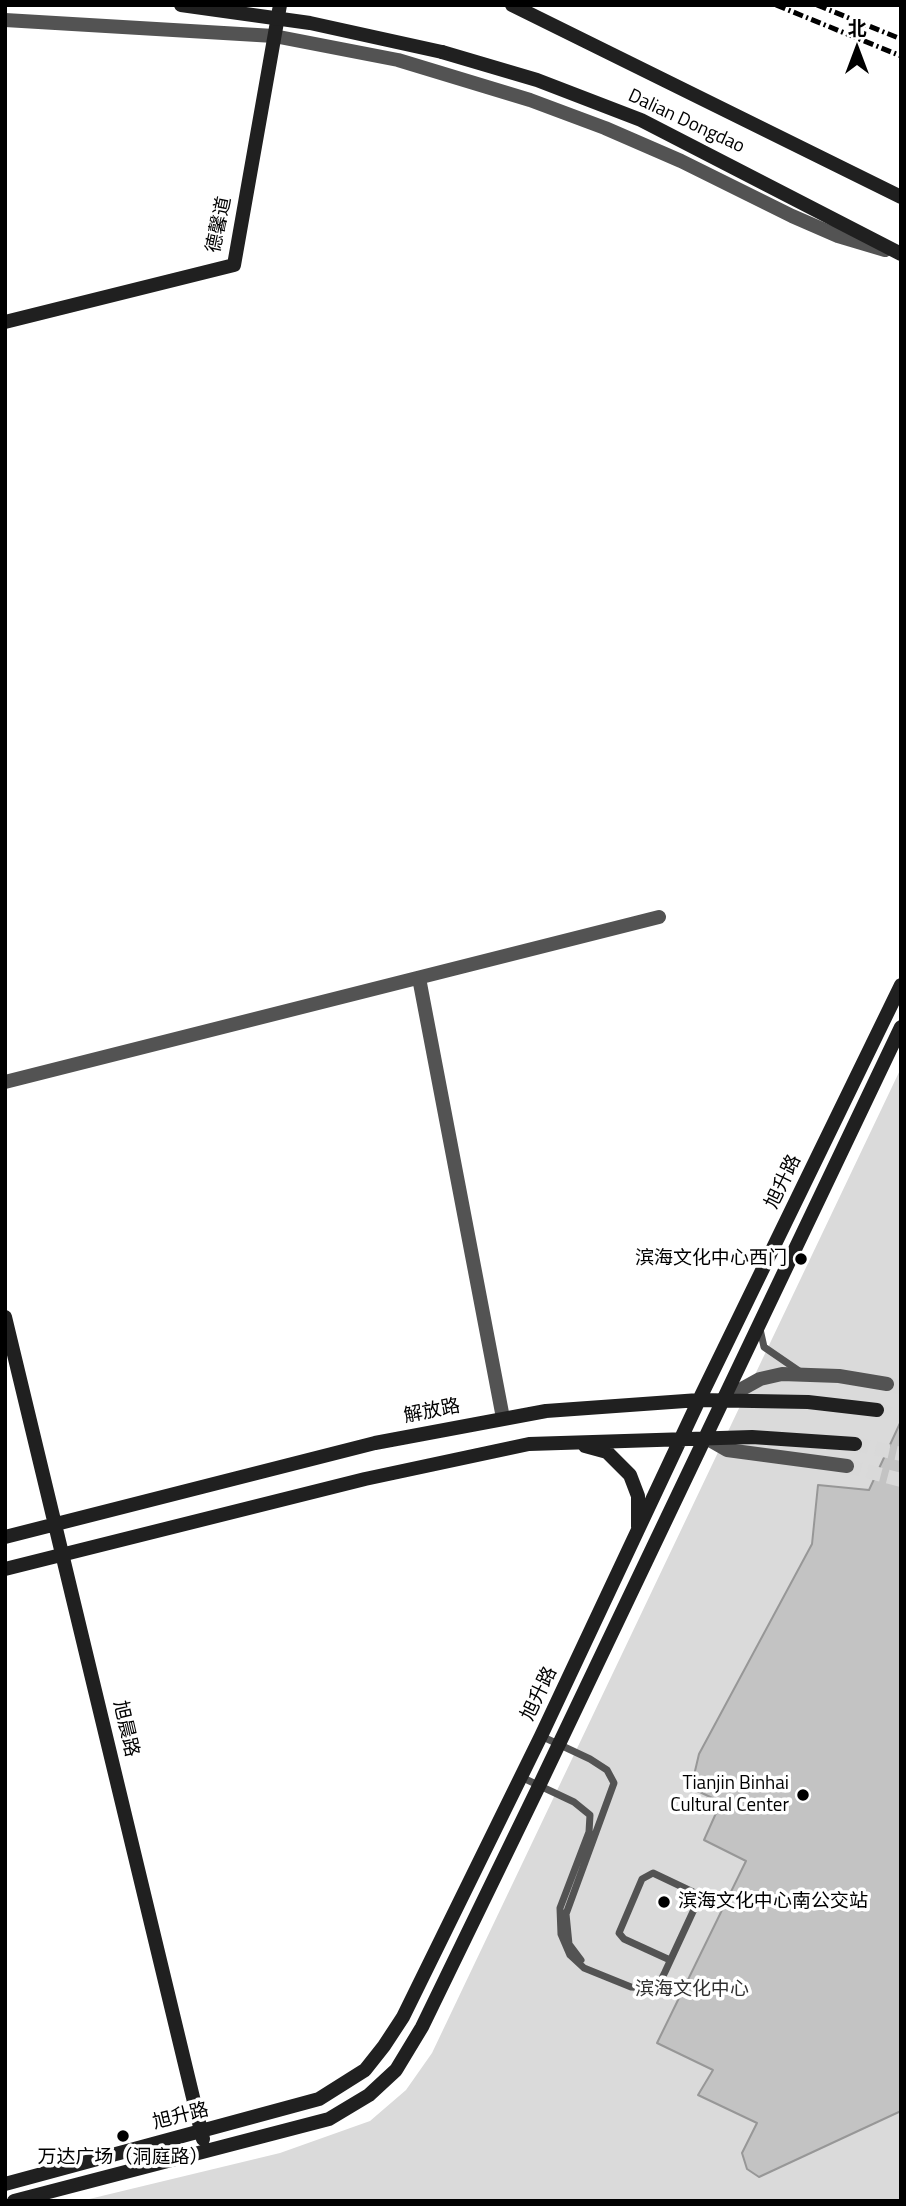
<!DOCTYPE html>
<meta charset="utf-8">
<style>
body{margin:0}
#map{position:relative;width:906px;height:2206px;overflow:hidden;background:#fff;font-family:"Titillium Web","Noto Sans SC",sans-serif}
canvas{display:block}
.frame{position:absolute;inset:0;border:7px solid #000;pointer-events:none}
.north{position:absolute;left:822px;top:14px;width:70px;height:70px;-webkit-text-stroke:5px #fff;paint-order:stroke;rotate:0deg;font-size:19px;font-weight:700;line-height:28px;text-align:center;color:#000}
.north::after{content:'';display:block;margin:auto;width:24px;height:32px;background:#000;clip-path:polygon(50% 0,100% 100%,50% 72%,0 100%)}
</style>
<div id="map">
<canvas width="906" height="2206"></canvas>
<div class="frame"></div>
<div class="north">北</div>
</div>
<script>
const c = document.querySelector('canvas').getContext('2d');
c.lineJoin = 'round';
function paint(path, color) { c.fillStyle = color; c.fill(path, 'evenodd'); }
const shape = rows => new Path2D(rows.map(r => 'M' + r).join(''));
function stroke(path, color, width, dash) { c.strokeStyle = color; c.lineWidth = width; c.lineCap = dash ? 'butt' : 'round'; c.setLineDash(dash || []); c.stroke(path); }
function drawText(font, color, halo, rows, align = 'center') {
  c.font = font + ' "Titillium Web","Noto Sans SC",sans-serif'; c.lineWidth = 7; c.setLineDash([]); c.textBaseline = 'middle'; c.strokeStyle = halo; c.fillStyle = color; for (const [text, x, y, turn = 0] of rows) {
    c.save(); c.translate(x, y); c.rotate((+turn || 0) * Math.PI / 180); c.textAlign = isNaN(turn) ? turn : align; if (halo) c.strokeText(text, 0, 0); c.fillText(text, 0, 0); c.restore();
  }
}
paint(shape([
 [901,1068,901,2201,81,2201,280,2153,370,2121,406,2090,432,2053]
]), '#dadada');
const building = shape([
 [901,1421,901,2111,759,2177,747,2169,742,2153,757,2123,698,2095,713,2070,657,2043,746,1861,704,1840,721,1802,691,1788,699,1754,812,1544,818,1485,869,1490,901,1421]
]);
paint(building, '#c3c3c3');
stroke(building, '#979797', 2);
stroke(shape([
 [887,1384,901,1388],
 [847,1466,901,1480]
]), '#d9d9d9', 14, [14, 7]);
stroke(shape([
 [877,1410,901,1416],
 [855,1444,901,1454]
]), '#d9d9d9', 14, [14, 7]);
stroke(shape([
 [760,1329,764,1347,799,1371],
 [541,1736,590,1759,607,1770,614,1783,566,1914,569,1944,581,1960],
 [521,1777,574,1802,590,1815,589,1832,560,1908,561,1934,570,1955,584,1968,631,1987,648,1988,660,1982,665,1972,697,1903,693,1892,653,1873,642,1879,619,1933,624,1939,670,1960]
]), '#535353', 7);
stroke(shape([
 [5,20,274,36,398,60,530,100,605,128,681,161,792,216,838,236,885,250],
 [419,978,503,1418],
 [5,1082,659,917],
 [722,1400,760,1379,782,1374,839,1376,887,1384],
 [706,1438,727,1450,847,1466]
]), '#535353', 14);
stroke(shape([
 [512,5,901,197],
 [442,52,537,80,641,120,901,254],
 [5,322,234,265,280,5],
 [5,1317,203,2139],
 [585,1446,607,1452,630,1475,638,1496,638,1527],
 [5,1537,375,1443,546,1411,699,1400,808,1402,877,1410],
 [5,1569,365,1479,529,1444,752,1437,855,1444],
 [5,2184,319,2099,365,2070,384,2046,403,2017,541,1736,699,1400,901,985],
 [14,2201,329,2119,369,2095,396,2070,422,2027,539,1786,901,1027]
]), '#202020', 14);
stroke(shape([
 [776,5,901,56],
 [817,5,901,39]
]), '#000', 5, [10, 3.5, 2, 3.5]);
stroke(shape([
 [181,5,310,23,442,52]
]), '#202020', 14);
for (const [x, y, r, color] of [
 [801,1259,7,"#000"],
 [803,1795,7,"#000"],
 [664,1902,7,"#000"],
 [123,2136,7,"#000"]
]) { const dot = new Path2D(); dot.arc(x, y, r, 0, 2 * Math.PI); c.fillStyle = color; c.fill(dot); stroke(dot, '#fff', 2.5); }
drawText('19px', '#000', '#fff', [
 ["Dalian Dongdao",686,122,25],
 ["德馨道",220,225,-78],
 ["旭升路",784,1182,-64],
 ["解放路",432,1412,-11],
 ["旭升路",540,1694,-64],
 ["旭晨路",125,1729,77],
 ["旭升路",181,2117,-14]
]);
drawText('19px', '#000', '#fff', [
 ["滨海文化中心西门",787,1259],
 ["Tianjin Binhai",789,1784],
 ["Cultural Center",789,1806],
 ["滨海文化中心南公交站",678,1902,"left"],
 ["万达广场（洞庭路）",123,2158,"center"]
], 'right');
drawText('19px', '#313131', '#fff', [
 ["滨海文化中心",692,1990]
]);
</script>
